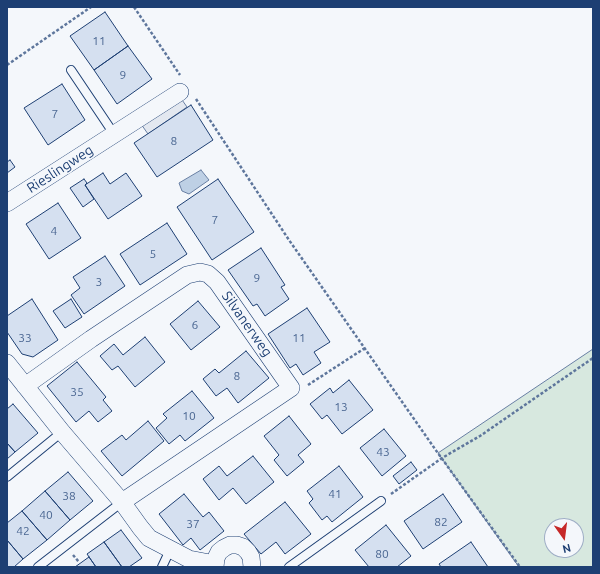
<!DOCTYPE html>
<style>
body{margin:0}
#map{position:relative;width:600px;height:574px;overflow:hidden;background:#f4f7fb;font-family:Ubuntu,sans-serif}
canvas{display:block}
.frame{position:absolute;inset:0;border:8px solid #1d3f73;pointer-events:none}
.north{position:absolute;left:544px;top:518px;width:40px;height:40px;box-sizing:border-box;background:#f4f7fb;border:1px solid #9eadc5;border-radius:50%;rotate:166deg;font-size:11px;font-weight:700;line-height:16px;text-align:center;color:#1d3f73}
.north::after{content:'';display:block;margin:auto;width:14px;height:18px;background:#c62828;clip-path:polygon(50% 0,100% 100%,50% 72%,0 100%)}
</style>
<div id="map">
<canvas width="600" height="574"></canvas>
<div class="frame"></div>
<div class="north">N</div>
</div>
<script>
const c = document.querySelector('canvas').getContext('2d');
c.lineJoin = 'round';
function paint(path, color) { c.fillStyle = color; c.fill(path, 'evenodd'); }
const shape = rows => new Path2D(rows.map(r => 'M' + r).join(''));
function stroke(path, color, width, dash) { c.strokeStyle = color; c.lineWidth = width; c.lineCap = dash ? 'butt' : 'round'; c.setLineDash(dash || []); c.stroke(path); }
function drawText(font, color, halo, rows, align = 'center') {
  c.font = font + ' Ubuntu,sans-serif'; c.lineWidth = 3; c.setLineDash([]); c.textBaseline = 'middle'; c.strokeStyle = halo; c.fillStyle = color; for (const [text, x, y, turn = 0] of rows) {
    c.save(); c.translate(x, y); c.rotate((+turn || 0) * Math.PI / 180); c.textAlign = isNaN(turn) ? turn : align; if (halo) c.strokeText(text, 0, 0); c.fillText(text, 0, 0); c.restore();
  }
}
const green = shape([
 [593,349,593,565,591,567,519,567,438,453,593,349],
 [552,526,576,526,576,550,552,550,552,526]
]);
paint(green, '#d7e8df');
stroke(green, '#687fa3', 1);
const parking = shape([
 [180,97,187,107,148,134,141,124,180,97]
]);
paint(parking, '#e3e8f0');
stroke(parking, '#687fa3', 1);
const water = shape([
 [201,170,209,180,189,194,182,191,179,183,201,170]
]);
paint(water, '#bed0e5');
stroke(water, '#687fa3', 1);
const building = shape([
 [105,12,128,46,94,70,70,36,105,12],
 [128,46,152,79,117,104,94,70,128,46],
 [62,84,85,120,48,145,24,108,62,84],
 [191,105,213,140,157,177,134,143,191,105],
 [10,160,15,167,7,173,7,162,10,160],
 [103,173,110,184,126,173,142,196,108,219,85,185,103,173],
 [84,179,87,183,85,185,94,199,83,207,70,188,84,179],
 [218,179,254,232,212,260,177,207,218,179],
 [58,203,81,238,49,259,26,224,58,203],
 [167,223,187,254,140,285,120,254,167,223],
 [261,248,285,285,281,287,289,299,265,316,257,304,253,306,228,270,261,248],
 [105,256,125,286,84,314,71,295,80,288,73,277,105,256],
 [32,299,58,340,33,357,22,354,7,332,7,316,32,299],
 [71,299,82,317,65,328,53,311,71,299],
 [198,301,220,327,191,350,170,324,198,301],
 [307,308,330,342,314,352,321,363,303,375,296,364,290,368,268,334,307,308],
 [145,337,165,362,135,387,118,366,112,370,100,356,114,344,123,355,145,337],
 [246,351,269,378,238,403,227,388,216,396,203,379,215,369,219,373,246,351],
 [77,362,106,397,103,400,112,411,98,422,89,411,76,422,47,386,77,362],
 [349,380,373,410,342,434,327,415,322,419,310,404,330,388,333,393,349,380],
 [192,391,214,418,185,441,180,435,169,444,156,428,167,418,163,414,192,391],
 [13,404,38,433,15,452,7,443,7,409,13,404],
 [289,416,311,444,298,455,304,462,287,476,274,460,279,455,264,436,289,416],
 [148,421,164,441,122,476,101,451,122,435,126,440,148,421],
 [384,429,406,456,382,476,360,448,384,429],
 [7,443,15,452,7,459,7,443],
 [253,456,274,482,246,504,233,488,219,500,203,479,219,466,227,476,253,456],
 [411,462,417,470,399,484,393,476,411,462],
 [339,466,363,497,332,522,327,516,322,520,309,503,313,499,307,491,339,466],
 [68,472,93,501,70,520,45,491,68,472],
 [45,491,70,520,47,540,22,511,45,491],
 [184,494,203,517,209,512,224,531,200,550,191,538,183,545,159,514,184,494],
 [443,494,462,522,423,549,404,521,443,494],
 [285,502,311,534,285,554,276,542,261,554,244,534,285,502],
 [22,511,47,540,23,559,7,540,7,523,22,511],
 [386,525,411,556,397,567,369,567,355,550,386,525],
 [121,530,142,558,129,567,122,567,104,542,121,530],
 [7,540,23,559,14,567,7,567,7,540],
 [104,542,122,567,96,567,87,554,104,542],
 [471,542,488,567,441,567,439,564,471,542],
 [89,557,96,567,75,567,89,557]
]);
paint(building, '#d5e0f0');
stroke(building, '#1d3f73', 1);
const lane = shape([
 [71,70,114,134],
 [7,477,62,432],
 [38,567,122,502],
 [162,567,170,550],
 [289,567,381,501]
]);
const street = shape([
 [7,203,180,92],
 [7,363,62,432,122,502,140,527,149,538,189,559,215,564],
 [25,386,91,339,187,275,200,272,208,274,217,282,291,388,122,502],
 [215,567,216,558,219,552,224,548,230,545,237,545,243,547,248,552,251,557,252,567]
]);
stroke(lane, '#1d3f73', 10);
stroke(street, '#1d3f73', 18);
stroke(shape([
 [134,7,180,75],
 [7,65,91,7],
 [196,99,289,240,435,449,520,567],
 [308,385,365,348],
 [391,494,442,458,480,436,593,358],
 [73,555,79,562]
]), '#5e769c', 2.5, [3, 2]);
stroke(lane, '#f4f7fb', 8);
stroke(street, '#f4f7fb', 17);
drawText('12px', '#4b6792', null, [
 ["11",99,41],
 ["9",123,75],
 ["7",55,114],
 ["8",174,141],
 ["7",215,220],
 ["4",54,231],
 ["5",153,254],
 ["9",257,278],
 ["3",99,282],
 ["6",195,325],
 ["33",25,338],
 ["11",299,338],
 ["8",237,376],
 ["35",77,392],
 ["13",341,407],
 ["10",189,416],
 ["43",383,452],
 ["41",335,494],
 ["38",69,496],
 ["40",46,515],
 ["82",441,522],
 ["37",193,524],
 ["42",23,531],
 ["80",382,554]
]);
drawText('14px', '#1d3f73', '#f4f7fb', [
 ["Rieslingweg",60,169,-33],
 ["Silvanerweg",247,324,55]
]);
</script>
